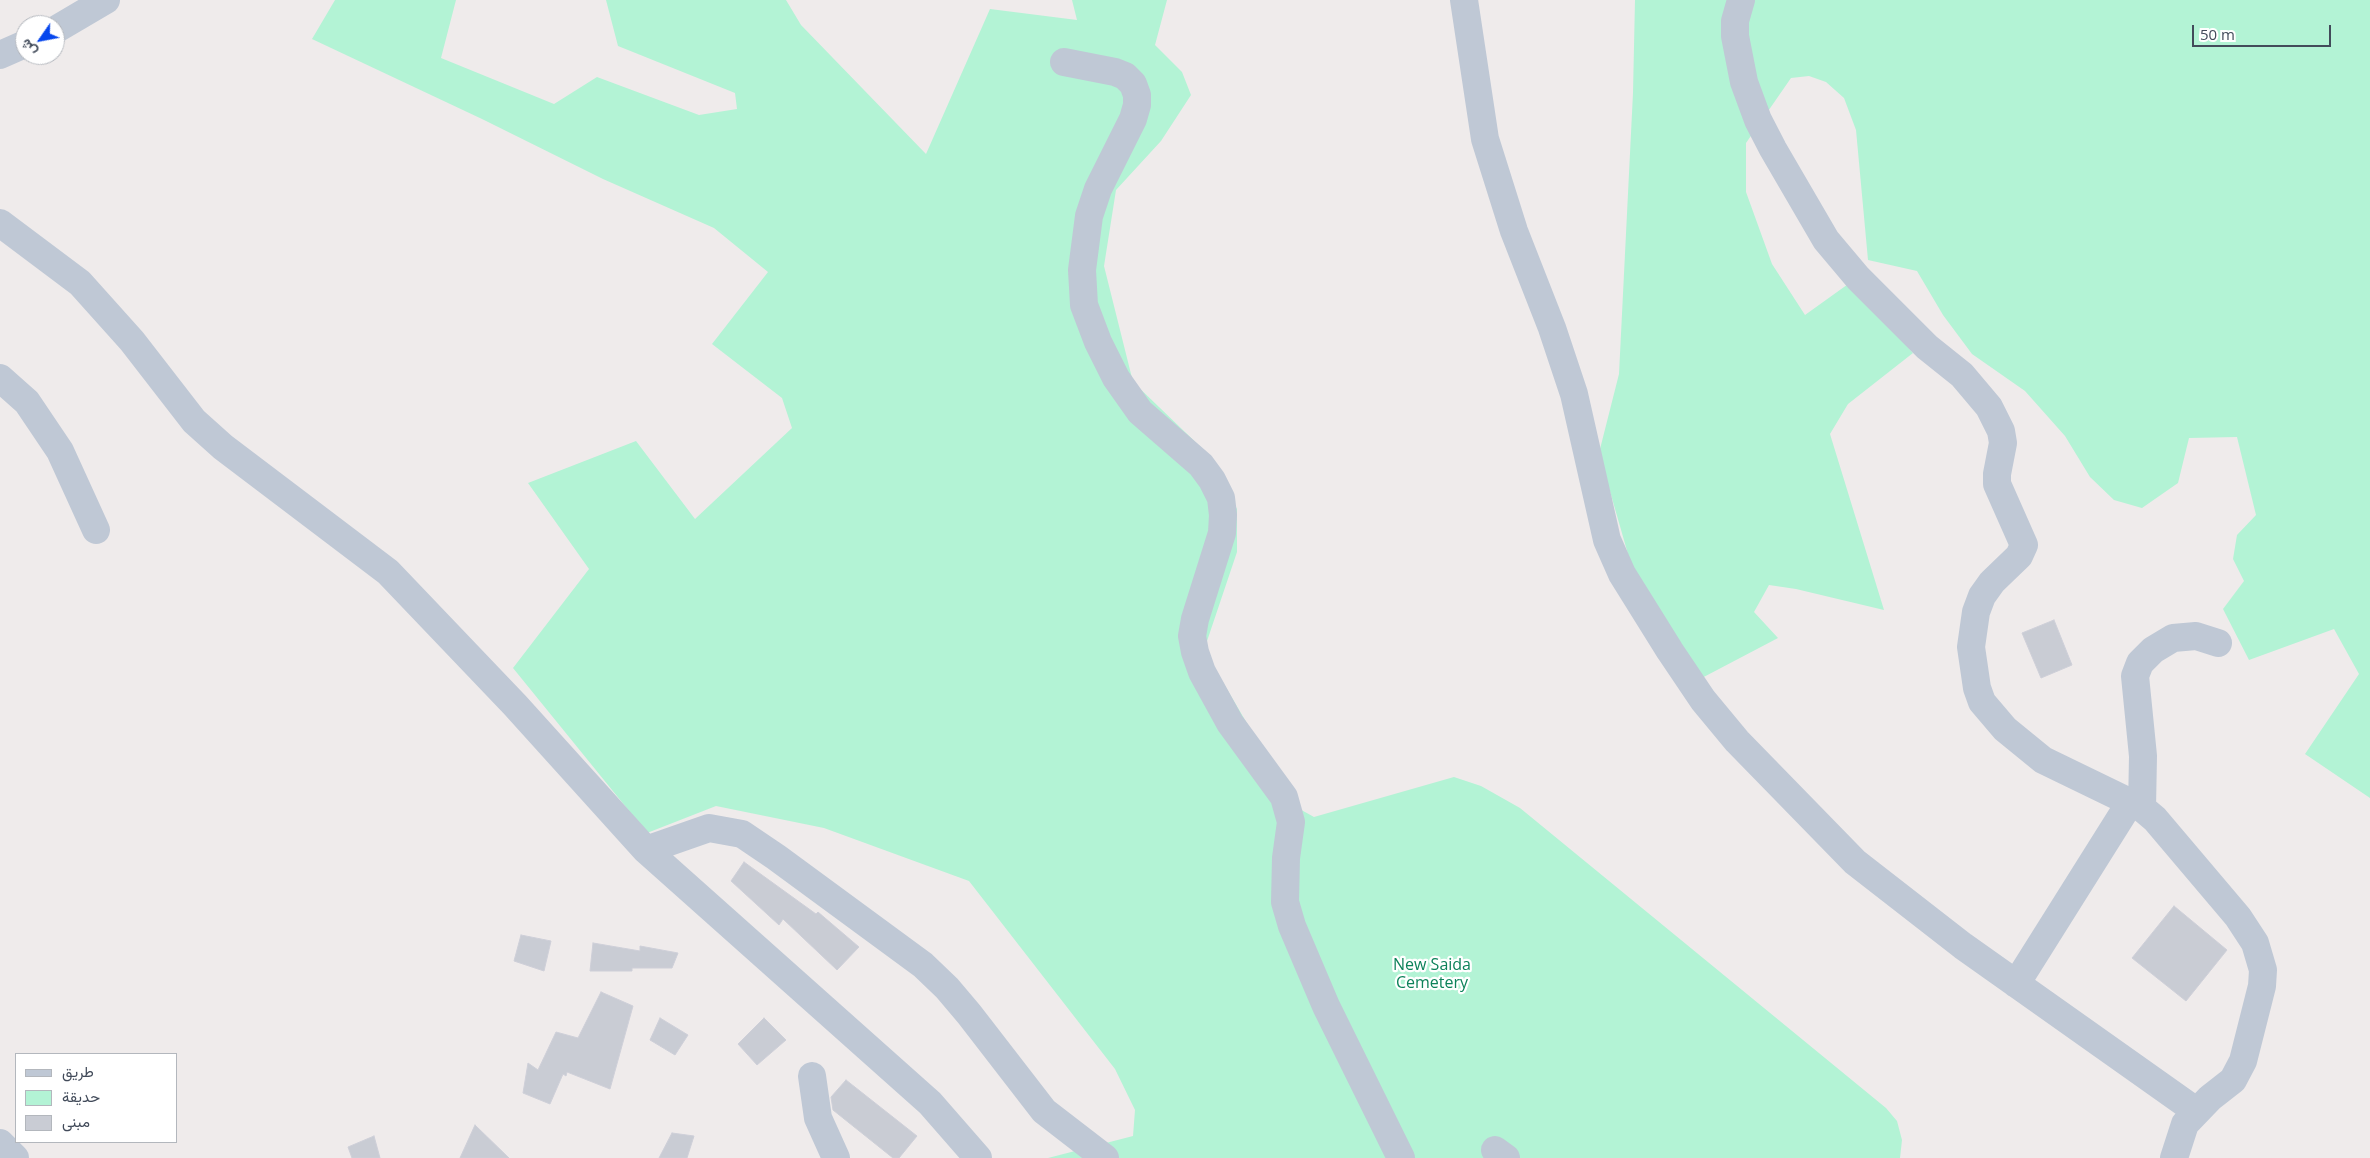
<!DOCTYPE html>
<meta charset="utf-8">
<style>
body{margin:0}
#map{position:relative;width:2370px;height:1158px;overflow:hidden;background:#efebeb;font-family:"Open Sans",Vazirmatn,sans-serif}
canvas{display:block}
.legend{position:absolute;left:15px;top:1053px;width:162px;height:90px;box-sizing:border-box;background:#fff;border:1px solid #b3b7bd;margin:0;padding:6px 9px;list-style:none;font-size:15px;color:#424b5a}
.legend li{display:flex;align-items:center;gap:10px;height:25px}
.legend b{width:25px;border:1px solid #b3b7bd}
.north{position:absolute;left:15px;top:15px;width:50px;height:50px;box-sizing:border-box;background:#fff;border:1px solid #b3b7bd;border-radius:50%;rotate:237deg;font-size:14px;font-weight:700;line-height:20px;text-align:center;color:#424b5a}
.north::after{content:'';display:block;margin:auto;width:18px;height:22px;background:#0646ed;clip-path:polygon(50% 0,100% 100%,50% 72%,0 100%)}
.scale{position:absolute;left:2192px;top:25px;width:139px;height:22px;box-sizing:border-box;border:2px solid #424b5a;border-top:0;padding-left:6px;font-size:15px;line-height:18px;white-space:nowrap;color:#424b5a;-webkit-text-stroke:4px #fff;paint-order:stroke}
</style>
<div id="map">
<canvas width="2370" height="1158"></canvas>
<ul class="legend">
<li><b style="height:6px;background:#bfc8d5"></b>طريق</li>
<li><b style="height:14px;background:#b3f3d5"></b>حديقة</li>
<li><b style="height:14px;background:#c9ccd4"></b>مبنى</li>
</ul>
<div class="north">ش</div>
<div class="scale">50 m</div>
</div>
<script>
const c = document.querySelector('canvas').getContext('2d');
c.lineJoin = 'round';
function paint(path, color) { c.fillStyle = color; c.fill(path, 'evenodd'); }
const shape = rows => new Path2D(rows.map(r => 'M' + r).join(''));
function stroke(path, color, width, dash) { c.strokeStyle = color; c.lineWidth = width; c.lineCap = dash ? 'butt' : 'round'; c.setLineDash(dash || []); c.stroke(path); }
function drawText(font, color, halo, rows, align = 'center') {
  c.font = font + ' "Open Sans",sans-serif'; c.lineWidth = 4.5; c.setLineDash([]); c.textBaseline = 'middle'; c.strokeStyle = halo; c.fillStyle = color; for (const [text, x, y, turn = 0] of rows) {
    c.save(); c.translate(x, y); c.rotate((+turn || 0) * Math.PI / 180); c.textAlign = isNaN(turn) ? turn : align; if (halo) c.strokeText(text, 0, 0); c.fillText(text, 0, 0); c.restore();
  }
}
paint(shape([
 [335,0,456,0,441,58,554,104,597,77,699,115,737,109,735,93,618,46,606,0,786,0,801,25,926,154,990,9,1077,20,1072,0,1167,0,1155,45,1182,72,1191,95,1161,141,1116,190,1104,266,1133,382,1211,457,1237,509,1237,552,1204,650,1296,807,1314,817,1454,777,1481,786,1520,808,1886,1108,1897,1121,1902,1140,1900,1158,1048,1158,1133,1136,1135,1110,1115,1069,969,881,824,828,716,806,647,833,513,668,589,569,528,483,636,441,695,519,792,428,782,398,712,344,768,272,714,228,603,179,482,119,312,39],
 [1635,0,2370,0,2370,798,2305,754,2359,674,2334,629,2249,660,2223,609,2244,581,2233,559,2237,535,2256,515,2237,437,2189,438,2178,483,2142,508,2114,500,2090,477,2065,436,2025,391,1972,354,1943,315,1917,271,1868,260,1856,130,1844,98,1826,82,1809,76,1791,78,1746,143,1746,192,1772,264,1805,315,1851,282,1913,353,1848,404,1830,434,1884,610,1796,589,1769,585,1754,612,1778,638,1698,680,1636,582,1599,453,1619,374,1633,93]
]), '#b3f3d5');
const building = shape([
 [2054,620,2072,665,2041,678,2022,633,2054,620],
 [744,862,816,914,818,912,859,947,837,970,783,919,779,925,731,881,744,862],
 [2174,906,2227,950,2186,1001,2132,958,2174,906],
 [521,935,551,941,544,971,514,961,521,935],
 [593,943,640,951,640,946,678,953,672,968,632,968,632,971,590,971,593,943],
 [601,992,633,1006,610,1089,567,1072,566,1076,563,1074,550,1104,523,1093,528,1063,538,1070,556,1032,578,1038,601,992],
 [660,1018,688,1035,675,1055,650,1040,660,1018],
 [764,1018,786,1040,757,1065,738,1044,764,1018],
 [846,1080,917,1136,899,1158,893,1158,833,1110,831,1097,846,1080],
 [475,1125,509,1158,460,1158,475,1125],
 [672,1133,694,1136,687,1158,659,1158,672,1133],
 [374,1136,380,1158,352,1158,348,1147,374,1136]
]);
paint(building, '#c9ccd4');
stroke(building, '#cecfd8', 1);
stroke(shape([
 [1464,0,1485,139,1514,231,1552,328,1574,394,1607,540,1622,574,1670,651,1703,700,1737,741,1855,862,1963,946,2196,1111],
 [1741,0,1735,21,1735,36,1744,82,1758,120,1773,149,1826,240,1858,278,1927,347,1962,375,1989,407,2001,431,2003,443,1997,474,1997,484,2024,545,2019,556,1992,582,1982,596,1976,612,1971,647,1977,688,1982,702,2005,729,2043,760,2142,808,2155,819,2238,917,2255,943,2263,970,2262,986,2243,1061,2233,1080,2210,1098,2185,1124,2174,1158],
 [55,30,106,0],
 [0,55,25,44],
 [1064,62,1115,72,1125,76,1133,84,1137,95,1137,105,1133,119,1098,189,1089,216,1082,270,1084,305,1098,342,1116,378,1140,412,1201,465,1212,480,1221,498,1223,515,1222,533,1195,619,1192,636,1195,652,1202,672,1230,723,1284,797,1291,822,1286,858,1285,902,1292,926,1326,1006,1401,1158],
 [0,223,80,283,132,341,194,421,223,447,388,572,515,705,646,850,930,1103,978,1158],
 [0,378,27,402,60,451,96,530],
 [2142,808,2143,756,2135,676,2140,663,2153,650,2173,638,2196,636,2218,643],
 [646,850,709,828,742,834,776,857,923,965,947,988,969,1014,1044,1111,1105,1158],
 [2016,984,2131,801],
 [812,1076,818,1118,836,1158],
 [0,1143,15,1158],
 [1495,1150,1506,1158]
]), '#bfc8d5', 28);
drawText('16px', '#0d825a', '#fff', [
 ["New Saida",1432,965],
 ["Cemetery",1432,983]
]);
</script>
